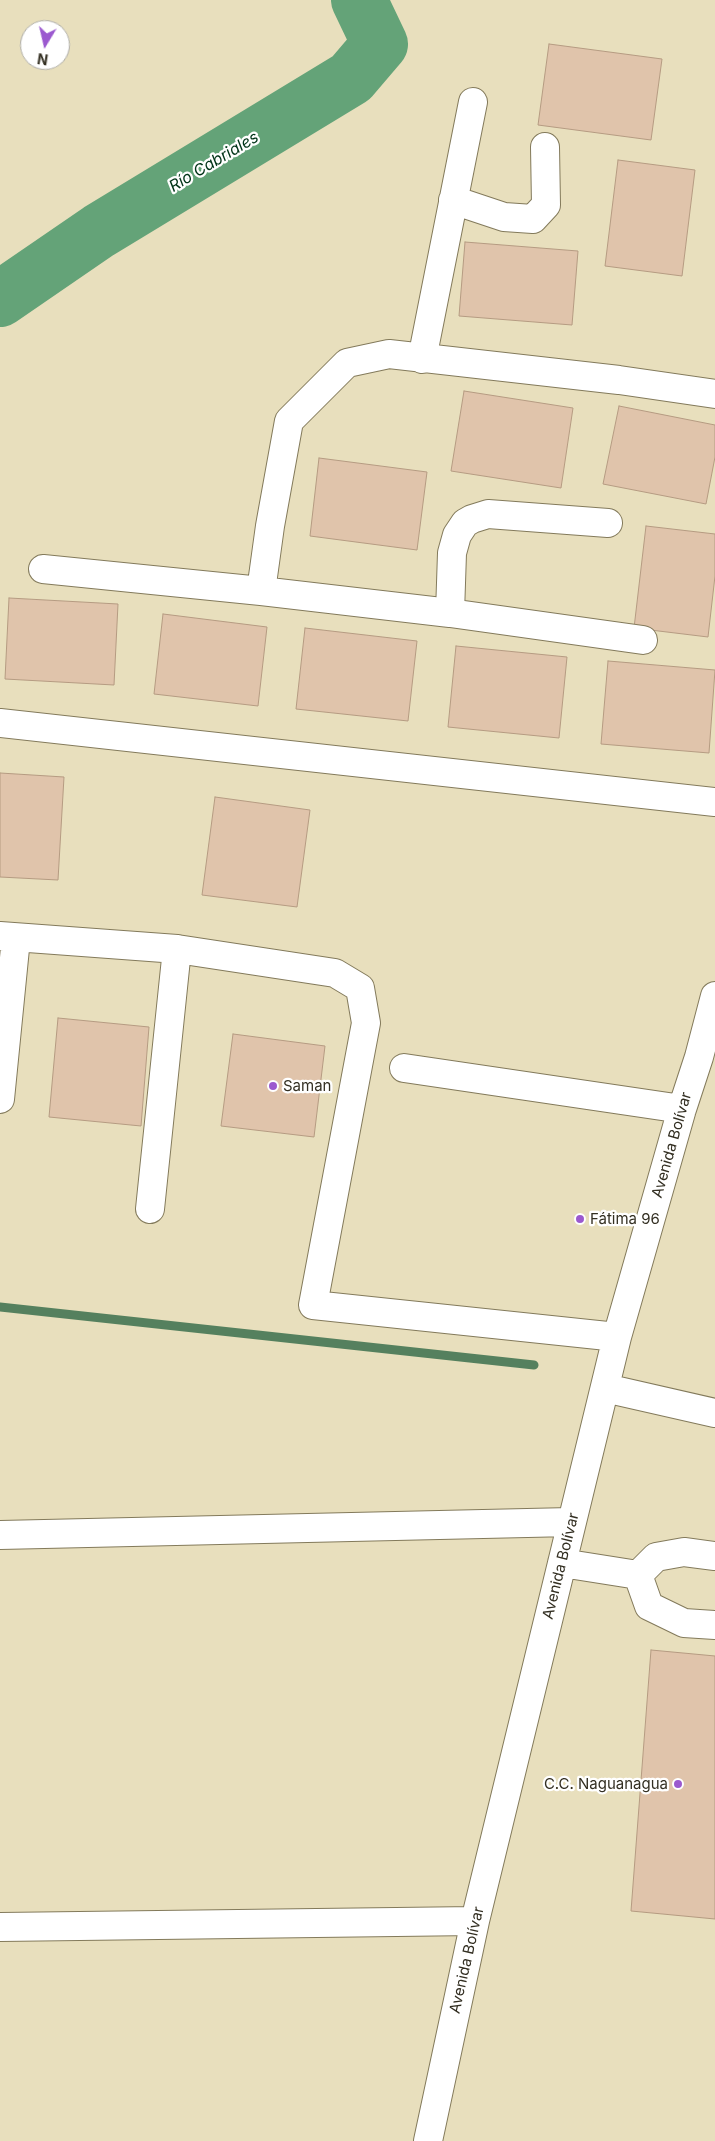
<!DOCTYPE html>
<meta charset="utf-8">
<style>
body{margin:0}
#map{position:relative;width:715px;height:2141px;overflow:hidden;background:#e8dfbd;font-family:Inter,sans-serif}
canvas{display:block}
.north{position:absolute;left:20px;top:20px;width:50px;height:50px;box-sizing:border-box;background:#fff;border:1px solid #adaca7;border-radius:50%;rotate:189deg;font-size:14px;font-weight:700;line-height:20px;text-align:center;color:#332f22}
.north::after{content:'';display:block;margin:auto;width:18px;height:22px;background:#9b59cf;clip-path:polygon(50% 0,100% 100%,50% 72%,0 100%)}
</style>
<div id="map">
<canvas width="715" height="2141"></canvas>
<div class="north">N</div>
</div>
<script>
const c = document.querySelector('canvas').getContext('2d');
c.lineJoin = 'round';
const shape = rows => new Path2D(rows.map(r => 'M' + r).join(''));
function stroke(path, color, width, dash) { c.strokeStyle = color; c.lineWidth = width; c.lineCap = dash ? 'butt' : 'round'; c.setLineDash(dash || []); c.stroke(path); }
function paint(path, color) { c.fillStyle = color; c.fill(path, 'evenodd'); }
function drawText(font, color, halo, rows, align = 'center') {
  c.font = font + ' Inter,sans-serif'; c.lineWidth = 4.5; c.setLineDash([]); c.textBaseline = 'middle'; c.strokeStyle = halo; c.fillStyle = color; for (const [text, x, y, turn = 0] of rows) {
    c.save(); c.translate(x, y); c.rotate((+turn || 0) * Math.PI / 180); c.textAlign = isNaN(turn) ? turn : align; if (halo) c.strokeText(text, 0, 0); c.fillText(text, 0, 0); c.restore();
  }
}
stroke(shape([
 [0,1307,534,1365]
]), '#55805e', 9);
stroke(shape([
 [0,299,99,231,351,78,380,44,359,0]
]), '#64a378', 56);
const building = shape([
 [549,44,662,59,651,140,538,125,549,44],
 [618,160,695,170,682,276,605,266,618,160],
 [465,242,578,251,572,325,459,316,465,242],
 [464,391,573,408,561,488,451,471,464,391],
 [619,406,715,425,715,457,706,504,603,484,619,406],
 [319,458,427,472,417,550,310,536,319,458],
 [646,526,715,534,715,576,708,637,634,628,646,526],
 [9,598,118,604,114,685,5,679,9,598],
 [163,614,267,627,258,706,154,694,163,614],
 [305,628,417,641,408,721,296,709,305,628],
 [456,646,567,657,559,738,448,727,456,646],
 [608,661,715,670,709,753,601,744,608,661],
 [0,773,64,777,58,880,0,877,0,773],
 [215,797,310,810,297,907,202,895,215,797],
 [58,1018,149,1027,141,1126,49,1117,58,1018],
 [233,1034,325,1046,314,1137,221,1126,233,1034],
 [651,1650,715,1656,715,1919,631,1911,651,1650]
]);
paint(building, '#e0c4ab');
stroke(building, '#b59b82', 1);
const minor = shape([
 [453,200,504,217,533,219,546,205,545,147],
 [422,359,473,102],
 [43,569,261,591,450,613,643,640],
 [261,591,270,526,289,421,347,363,389,354,619,380,715,394],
 [450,613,452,553,457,535,465,523,472,519,488,514,608,523],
 [0,723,715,802],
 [0,936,177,949,335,973,360,988,366,1023,313,1305,617,1337],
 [404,1068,682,1109],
 [0,1099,16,938],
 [150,1209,177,949],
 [605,1388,715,1413],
 [0,1535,571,1522],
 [562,1563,638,1575],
 [638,1575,649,1606,684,1623,715,1625],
 [638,1575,656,1557,684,1552,715,1556],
 [0,1927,475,1921],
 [428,2141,475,1921,617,1337,682,1109,699,1057,715,996]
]);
stroke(minor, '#837a5b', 30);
stroke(minor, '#fff', 28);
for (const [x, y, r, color] of [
 [273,1086,5,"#9b59cf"],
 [580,1219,5,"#9b59cf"],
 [678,1784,5,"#9b59cf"]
]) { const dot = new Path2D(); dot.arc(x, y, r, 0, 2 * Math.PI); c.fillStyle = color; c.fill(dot); stroke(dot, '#fff', 2); }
drawText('15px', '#332f22', '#fff', [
 ["Saman",283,1086],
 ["Fátima 96",590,1219],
 ["C.C. Naguanagua",668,1784,"right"]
], 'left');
drawText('15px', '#332f22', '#fff', [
 ["Avenida Bolívar",672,1145,-74],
 ["Avenida Bolívar",561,1566,-76],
 ["Avenida Bolívar",467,1960,-77]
]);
drawText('italic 16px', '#003317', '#fff', [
 ["Río Cabriales",214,162,-31]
]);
</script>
